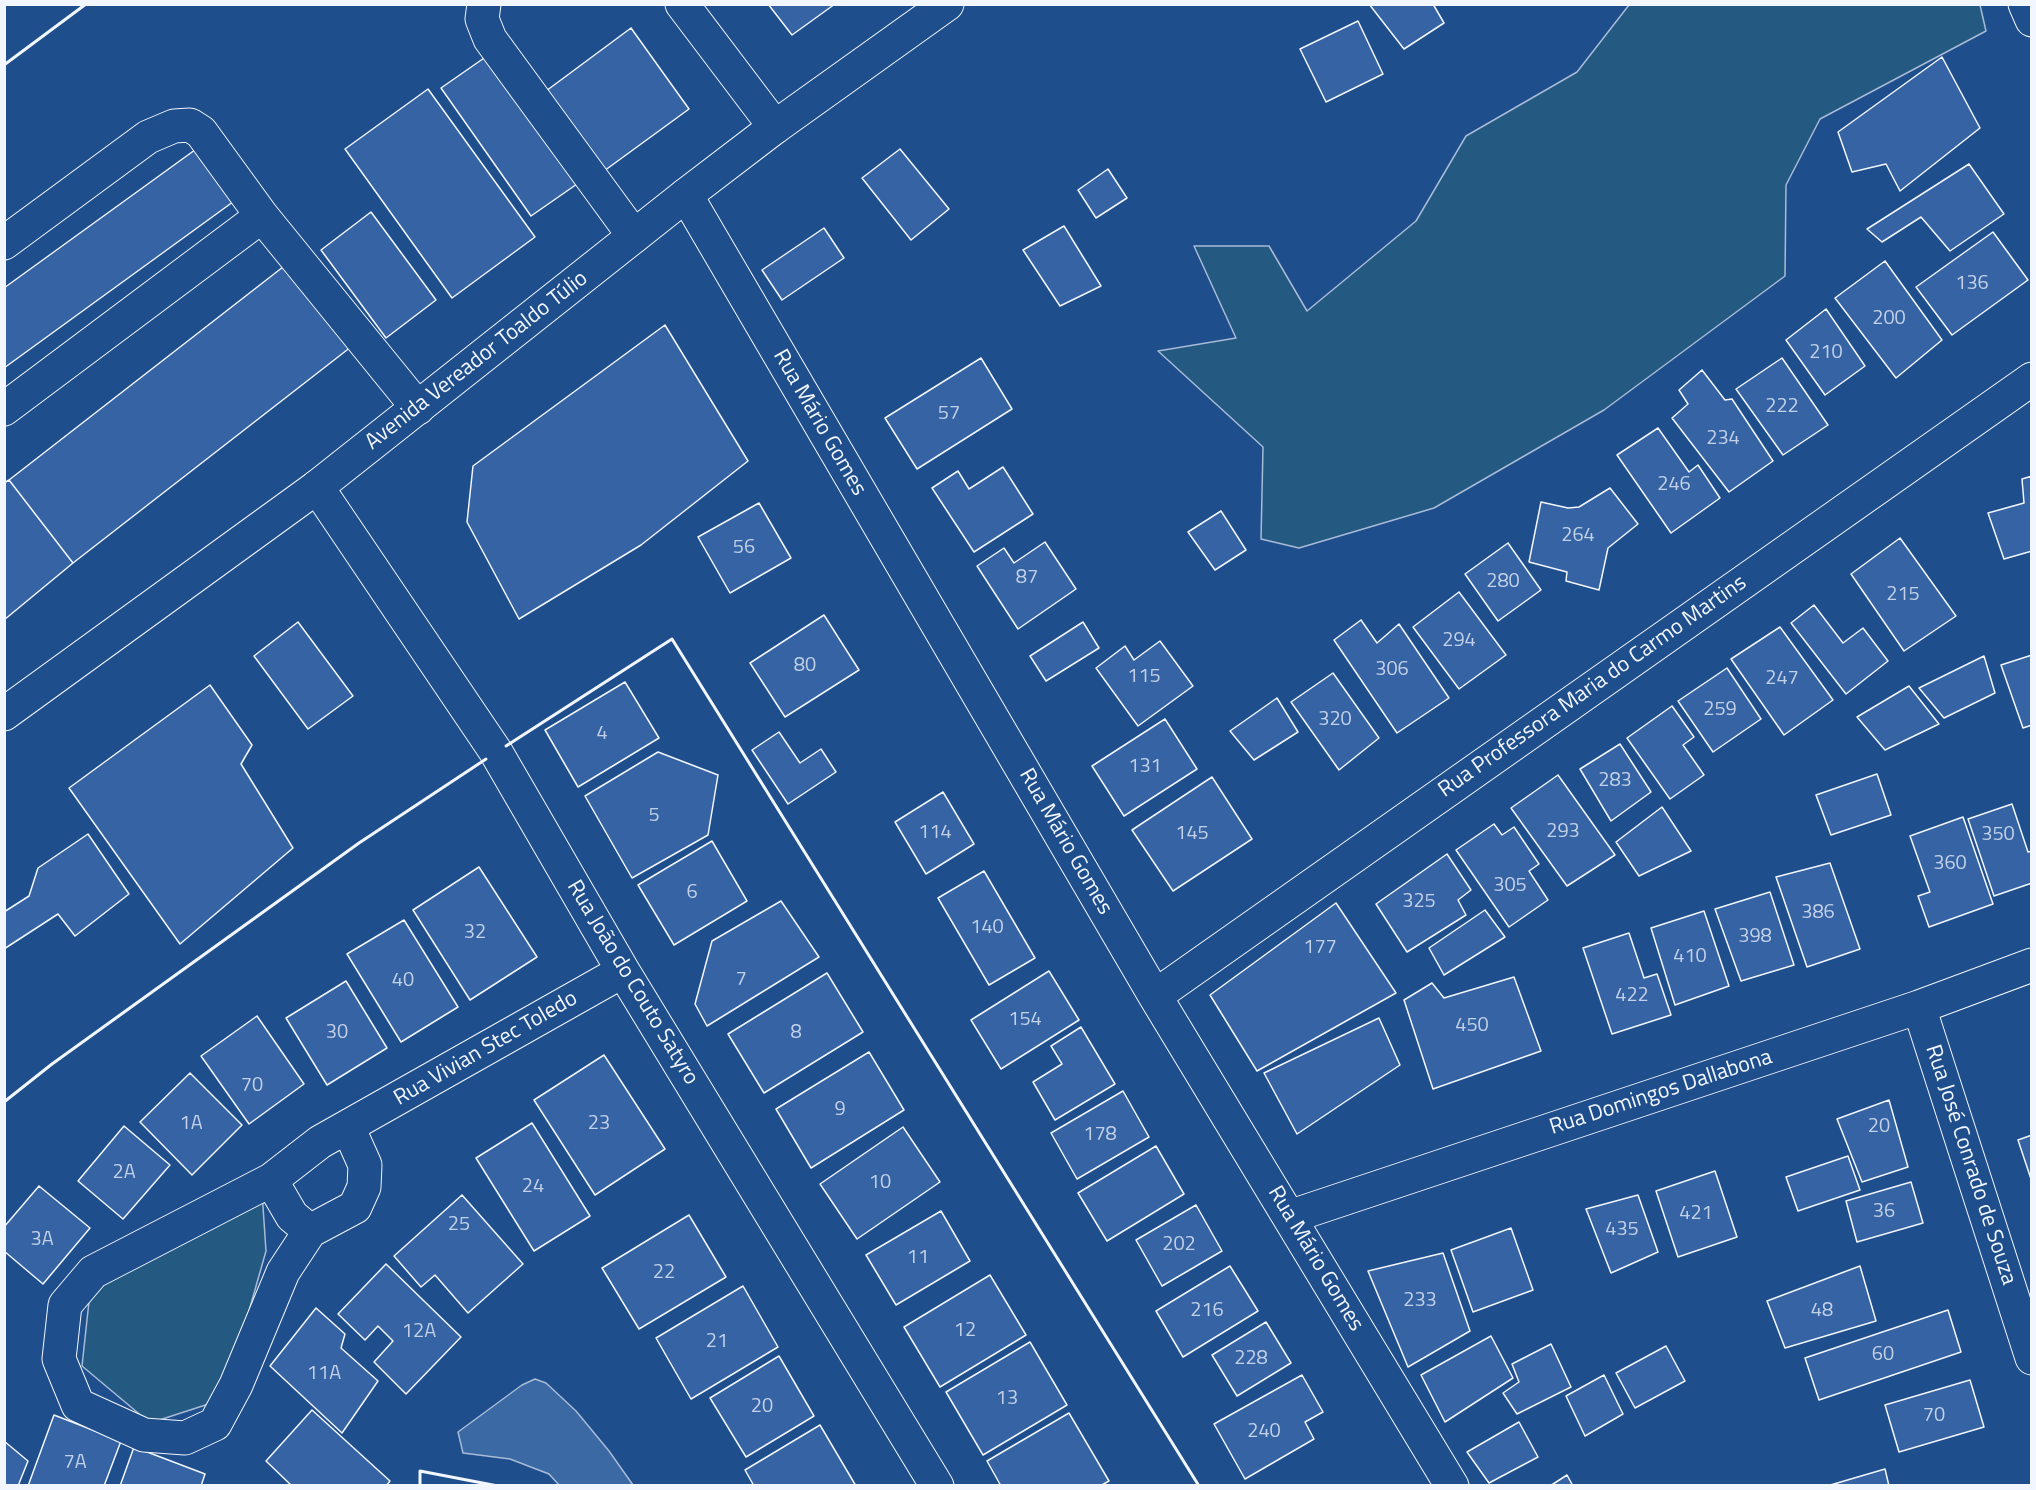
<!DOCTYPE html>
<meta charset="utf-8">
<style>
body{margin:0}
#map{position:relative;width:2036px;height:1490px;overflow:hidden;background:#1f4e8c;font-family:"Titillium Web",sans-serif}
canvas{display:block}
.frame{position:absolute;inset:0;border:6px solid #f2f6ff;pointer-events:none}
</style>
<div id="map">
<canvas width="2036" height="1490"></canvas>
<div class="frame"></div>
</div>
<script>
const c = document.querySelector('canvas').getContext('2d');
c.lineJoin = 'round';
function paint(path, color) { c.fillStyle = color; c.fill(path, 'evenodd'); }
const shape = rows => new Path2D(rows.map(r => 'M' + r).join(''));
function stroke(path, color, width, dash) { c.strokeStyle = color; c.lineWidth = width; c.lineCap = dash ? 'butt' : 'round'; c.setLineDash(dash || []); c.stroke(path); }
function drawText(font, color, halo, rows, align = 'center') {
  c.font = font + ' "Titillium Web",sans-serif'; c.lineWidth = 4.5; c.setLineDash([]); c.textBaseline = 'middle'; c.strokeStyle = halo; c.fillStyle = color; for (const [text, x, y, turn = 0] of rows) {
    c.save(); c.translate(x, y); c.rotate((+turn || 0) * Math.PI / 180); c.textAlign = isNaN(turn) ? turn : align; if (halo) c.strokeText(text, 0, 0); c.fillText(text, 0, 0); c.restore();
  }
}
const green = shape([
 [1629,5,1980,5,1986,31,1820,119,1786,185,1785,276,1604,410,1434,508,1299,548,1261,539,1263,447,1158,351,1236,338,1194,246,1269,246,1307,311,1416,221,1466,136,1577,72,1629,5],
 [262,1192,266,1251,224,1399,150,1423,82,1366,91,1283,262,1192]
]);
paint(green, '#245a82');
stroke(green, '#a8bbd7', 1.5);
const water = shape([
 [535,1379,546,1383,576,1411,609,1451,633,1485,559,1485,549,1474,510,1459,463,1453,458,1432,522,1385,535,1379]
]);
paint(water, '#3b69a3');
stroke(water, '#a8bbd7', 1.5);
const building = shape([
 [768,4,835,4,792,35,768,4],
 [1369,4,1433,4,1444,23,1404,49,1369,4],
 [1358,21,1383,74,1326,102,1300,49,1358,21],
 [631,28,689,109,604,171,546,91,631,28],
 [487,56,577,184,531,216,441,88,487,56],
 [1942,57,1980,128,1900,191,1886,164,1852,172,1838,132,1942,57],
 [428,89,535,237,452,298,345,149,428,89],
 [199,147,237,199,4,368,4,288,199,147],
 [900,149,949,209,911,240,862,178,900,149],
 [1969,164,2004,214,1950,251,1921,217,1882,242,1867,229,1969,164],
 [1108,169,1127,198,1096,218,1078,190,1108,169],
 [371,212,436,300,386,338,321,250,371,212],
 [1064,226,1101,286,1060,306,1023,250,1064,226],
 [824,228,844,258,782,300,762,270,824,228],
 [1993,232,2028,280,1952,335,1916,287,1993,232],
 [292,260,356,343,73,563,9,480,292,260],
 [1885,261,1942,340,1896,378,1835,298,1885,261],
 [1826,309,1865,366,1825,395,1786,340,1826,309],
 [665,325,748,461,641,545,519,619,467,522,473,466,665,325],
 [981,358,1012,409,917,469,885,418,981,358],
 [1782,358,1828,425,1783,455,1736,389,1782,358],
 [1702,370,1725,400,1732,399,1773,461,1729,492,1672,418,1688,404,1679,390,1702,370],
 [1658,428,1689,472,1698,465,1720,498,1671,533,1617,455,1658,428],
 [1003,467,1033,514,974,552,932,488,958,471,969,489,1003,467],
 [2032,476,2032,551,2004,559,1988,513,2024,503,2022,479,2032,476],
 [9,480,73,563,4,620,4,483,9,480],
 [1610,488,1638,524,1608,548,1599,590,1566,581,1567,572,1529,562,1541,502,1568,508,1579,507,1610,488],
 [759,503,791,558,730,593,698,537,759,503],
 [1221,511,1246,550,1215,570,1188,532,1221,511],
 [1900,538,1956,616,1904,651,1851,574,1900,538],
 [1045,542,1076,589,1018,629,977,566,1004,548,1014,563,1045,542],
 [1508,543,1541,590,1498,621,1465,574,1508,543],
 [1459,592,1506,655,1459,689,1413,627,1459,592],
 [1814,605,1843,643,1863,628,1888,661,1846,694,1791,623,1814,605],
 [824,615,859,670,785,717,750,663,824,615],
 [1361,620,1377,643,1399,624,1449,698,1397,733,1334,640,1361,620],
 [298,622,353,696,308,729,254,656,298,622],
 [1083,622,1099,648,1046,681,1030,656,1083,622],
 [1780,627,1833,700,1784,735,1731,659,1780,627],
 [1160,641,1193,686,1138,726,1096,668,1125,646,1134,660,1160,641],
 [2032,655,2032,725,2023,728,2001,665,2032,655],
 [1984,656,1995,693,1944,718,1919,688,1984,656],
 [1727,668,1761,719,1713,752,1678,701,1727,668],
 [1333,673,1379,738,1339,770,1291,702,1333,673],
 [625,682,659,738,578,787,545,730,625,682],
 [210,685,252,745,241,764,293,848,180,944,69,788,210,685],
 [1909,686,1939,724,1885,750,1857,717,1909,686],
 [1277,698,1298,732,1254,760,1230,731,1277,698],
 [1672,706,1694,737,1683,745,1704,775,1670,799,1627,738,1672,706],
 [1165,719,1197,769,1124,816,1092,766,1165,719],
 [779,732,800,763,821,749,836,772,788,804,752,750,779,732],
 [1620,744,1651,792,1611,821,1580,769,1620,744],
 [658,752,718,775,708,835,632,878,585,796,658,752],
 [1877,774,1891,815,1831,835,1816,795,1877,774],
 [1558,775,1615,855,1567,886,1511,808,1558,775],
 [1212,777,1252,839,1173,891,1132,830,1212,777],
 [943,792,974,844,926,874,895,822,943,792],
 [2012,804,2028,852,2032,851,2032,883,1994,896,1968,819,2012,804],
 [1662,807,1691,851,1639,876,1616,842,1662,807],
 [1963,817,1993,904,1929,927,1918,896,1930,892,1910,836,1963,817],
 [1494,824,1502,835,1514,827,1539,864,1529,871,1548,900,1509,927,1456,850,1494,824],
 [88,834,129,894,75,936,58,914,4,949,4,912,29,896,38,868,88,834],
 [712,841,747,901,674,945,638,885,712,841],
 [1447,854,1471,890,1458,900,1466,915,1407,952,1376,904,1447,854],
 [1830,863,1860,949,1807,967,1776,877,1830,863],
 [479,867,537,957,470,1000,413,910,479,867],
 [984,871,1035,958,989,985,938,898,984,871],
 [1770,892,1794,965,1741,981,1715,909,1770,892],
 [781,901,819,957,707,1026,695,1004,712,941,781,901],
 [1336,903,1396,993,1257,1071,1210,995,1336,903],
 [1485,910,1505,937,1444,975,1429,948,1485,910],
 [1704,911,1729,986,1675,1005,1651,928,1704,911],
 [404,920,458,1007,401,1042,347,954,404,920],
 [1629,933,1644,978,1657,974,1671,1015,1612,1034,1583,948,1629,933],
 [1049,971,1079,1020,1001,1069,971,1020,1049,971],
 [827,973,863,1032,764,1093,728,1034,827,973],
 [1514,977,1541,1051,1433,1089,1404,1000,1432,983,1444,998,1514,977],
 [346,981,387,1048,327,1085,286,1018,346,981],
 [257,1016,304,1084,249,1124,201,1056,257,1016],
 [1379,1018,1400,1065,1297,1134,1264,1073,1379,1018],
 [1081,1027,1115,1084,1055,1120,1033,1082,1062,1064,1051,1046,1081,1027],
 [869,1052,904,1110,811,1168,776,1109,869,1052],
 [604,1055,665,1149,595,1195,534,1100,604,1055],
 [190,1073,242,1125,192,1175,140,1122,190,1073],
 [1123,1091,1149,1137,1077,1179,1051,1133,1123,1091],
 [1889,1100,1908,1167,1862,1182,1837,1119,1889,1100],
 [532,1123,590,1216,534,1251,476,1158,532,1123],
 [124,1126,170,1165,123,1219,78,1181,124,1126],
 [903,1127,940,1182,857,1239,820,1184,903,1127],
 [2032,1135,2032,1182,2018,1140,2032,1135],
 [1156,1146,1184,1194,1107,1241,1078,1193,1156,1146],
 [1848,1156,1860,1190,1798,1211,1786,1177,1848,1156],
 [1715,1171,1737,1237,1678,1257,1656,1191,1715,1171],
 [1911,1182,1923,1223,1857,1242,1846,1201,1911,1182],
 [39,1186,90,1228,43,1284,4,1251,4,1227,39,1186],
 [462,1195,523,1264,468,1313,435,1275,421,1287,394,1256,462,1195],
 [1638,1195,1658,1252,1611,1273,1586,1209,1638,1195],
 [1196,1205,1222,1251,1162,1286,1136,1240,1196,1205],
 [941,1211,970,1261,896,1305,866,1255,941,1211],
 [689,1215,726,1277,639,1329,602,1268,689,1215],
 [1511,1228,1533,1290,1473,1312,1451,1250,1511,1228],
 [1443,1253,1470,1331,1408,1367,1368,1271,1443,1253],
 [386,1264,461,1337,406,1394,374,1362,393,1341,378,1326,365,1340,338,1314,386,1264],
 [1230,1266,1258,1311,1183,1357,1156,1311,1230,1266],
 [1860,1266,1876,1321,1785,1348,1767,1301,1860,1266],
 [990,1275,1026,1335,940,1387,904,1327,990,1275],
 [743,1286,778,1347,691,1399,656,1338,743,1286],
 [316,1308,345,1334,341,1348,378,1381,342,1433,270,1366,316,1308],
 [1948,1310,1961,1352,1819,1400,1805,1358,1948,1310],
 [1266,1322,1291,1363,1237,1396,1212,1355,1266,1322],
 [1491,1336,1513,1378,1445,1422,1421,1375,1491,1336],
 [1030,1342,1067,1405,983,1455,946,1392,1030,1342],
 [1551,1344,1571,1387,1517,1414,1503,1393,1519,1382,1512,1364,1551,1344],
 [1666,1346,1685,1381,1635,1408,1616,1373,1666,1346],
 [779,1356,814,1416,746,1457,710,1398,779,1356],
 [1302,1375,1323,1412,1305,1422,1314,1439,1245,1479,1214,1424,1302,1375],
 [1604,1375,1623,1414,1585,1436,1566,1396,1604,1375],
 [1970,1380,1984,1427,1899,1452,1885,1405,1970,1380],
 [312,1410,390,1481,386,1486,292,1486,266,1461,312,1410],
 [1069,1413,1109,1481,1100,1486,1001,1486,987,1461,1069,1413],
 [54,1415,121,1441,104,1486,28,1486,54,1415],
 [1519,1422,1538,1457,1489,1483,1467,1452,1519,1422],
 [820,1425,856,1486,754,1486,745,1470,820,1425],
 [4,1441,28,1461,18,1486,4,1486,4,1441],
 [134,1447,205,1474,201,1486,120,1486,134,1447],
 [1885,1469,1889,1486,1827,1486,1885,1469],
 [1567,1475,1573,1486,1550,1486,1567,1475]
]);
paint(building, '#3563a3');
stroke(building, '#f2f6ff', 1.5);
const minor = shape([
 [484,4,482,19,490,39,634,236],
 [682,4,775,127],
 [2025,4,2032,20],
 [686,195,1155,996,1452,1486],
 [4,243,148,137,174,126,190,125,201,132,262,216,418,408],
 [4,409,262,216],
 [317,487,496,752,623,971,937,1486],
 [1155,996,2032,379],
 [1919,1007,2032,1358],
 [348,1127,365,1165,364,1187,355,1207,310,1231,292,1216,271,1180,320,1142,623,971],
 [271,1180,93,1272,65,1305,59,1359,78,1405,144,1435,185,1438,215,1424,236,1385,283,1272,310,1231],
 [1289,1217,1919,1007,2032,965]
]);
const major = shape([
 [4,714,317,487,686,195,775,127,947,4]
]);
stroke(minor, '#f2f6ff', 35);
stroke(major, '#f2f6ff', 35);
stroke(minor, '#1f4e8c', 33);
stroke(major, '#1f4e8c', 33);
stroke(shape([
 [4,65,86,4],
 [506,746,672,639,1199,1486],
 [4,1102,52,1064,359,843,486,759],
 [420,1486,420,1471,498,1486]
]), '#f2f6ff', 3);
drawText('20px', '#c3d1e8', null, [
 ["136",1972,284],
 ["200",1889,319],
 ["210",1826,353],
 ["222",1782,407],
 ["57",949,414],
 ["234",1723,439],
 ["246",1674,485],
 ["264",1578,536],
 ["56",744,548],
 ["87",1027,578],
 ["280",1503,582],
 ["215",1903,595],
 ["294",1459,641],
 ["80",805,666],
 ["306",1392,670],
 ["115",1144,677],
 ["247",1782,679],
 ["259",1720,710],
 ["320",1335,720],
 ["4",602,734],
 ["131",1145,767],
 ["283",1615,781],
 ["5",654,816],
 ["293",1563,832],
 ["114",935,833],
 ["145",1192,834],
 ["350",1998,835],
 ["360",1950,864],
 ["305",1510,886],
 ["6",692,893],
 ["325",1419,902],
 ["386",1818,913],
 ["140",987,928],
 ["32",475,933],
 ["398",1755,937],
 ["177",1320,948],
 ["410",1690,957],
 ["7",741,980],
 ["40",403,981],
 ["422",1632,996],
 ["154",1025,1020],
 ["450",1472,1026],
 ["30",337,1033],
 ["8",796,1033],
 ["70",252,1086],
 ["9",840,1110],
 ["1A",191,1124],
 ["23",599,1124],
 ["20",1879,1127],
 ["178",1100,1135],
 ["2A",124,1173],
 ["10",880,1183],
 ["24",533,1187],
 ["36",1884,1212],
 ["421",1696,1214],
 ["25",459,1225],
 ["435",1622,1230],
 ["3A",42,1240],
 ["202",1179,1245],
 ["11",918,1258],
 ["22",664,1273],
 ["233",1420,1301],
 ["216",1207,1311],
 ["48",1822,1311],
 ["12",965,1331],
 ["12A",419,1332],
 ["21",717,1342],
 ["60",1883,1355],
 ["228",1251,1359],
 ["11A",324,1374],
 ["13",1007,1399],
 ["20",762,1407],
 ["70",1934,1416],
 ["240",1264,1432],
 ["7A",75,1463]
]);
drawText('22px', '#f2f6ff', '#1f4e8c', [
 ["Avenida Vereador Toaldo Túlio",477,361,-38],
 ["Rua Mário Gomes",819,423,60],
 ["Rua Professora Maria do Carmo Martins",1593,687,-35],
 ["Rua Mário Gomes",1065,842,60],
 ["Rua João do Couto Satyro",632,983,59],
 ["Rua Vivian Stec Toledo",486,1049,-30],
 ["Rua Domingos Dallabona",1661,1093,-18],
 ["Rua José Conrado de Souza",1970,1165,72],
 ["Rua Mário Gomes",1315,1259,59]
]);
</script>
